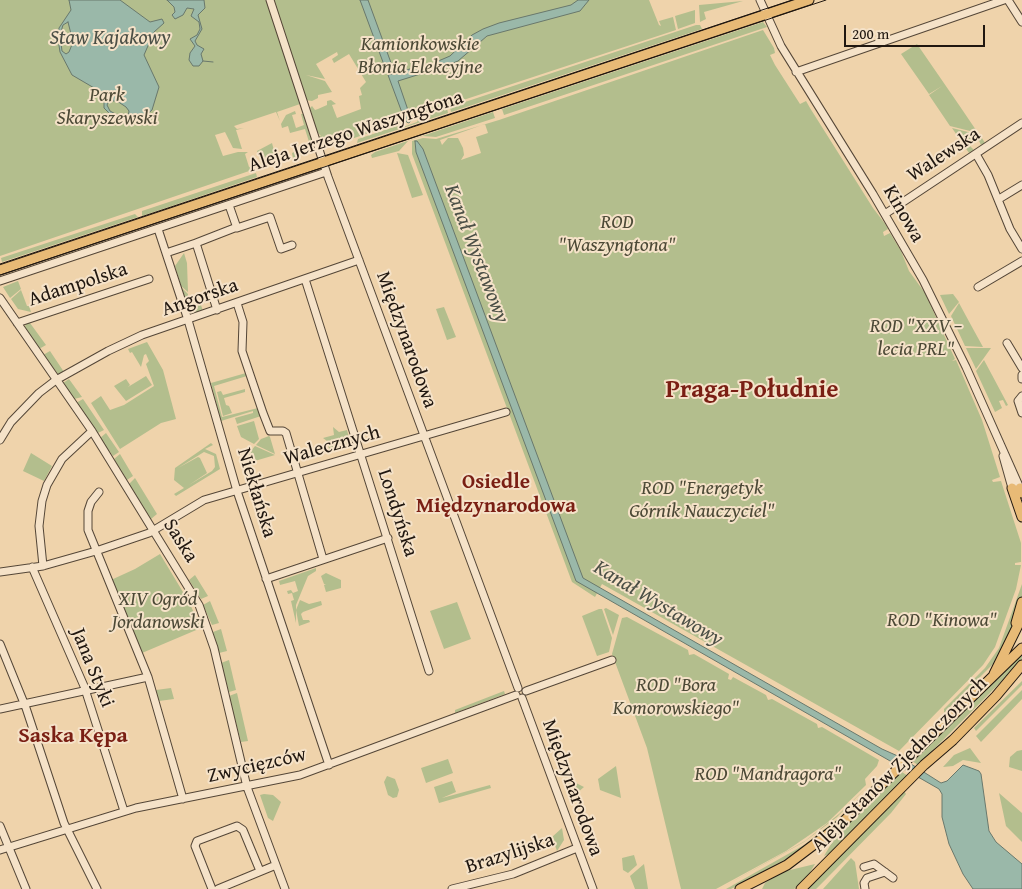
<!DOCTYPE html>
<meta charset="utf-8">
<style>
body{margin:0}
#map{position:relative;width:1022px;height:889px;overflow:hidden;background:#efd3ab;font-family:"Gentium Book Plus",serif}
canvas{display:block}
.scale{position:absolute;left:844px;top:25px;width:141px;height:22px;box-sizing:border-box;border:2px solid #201710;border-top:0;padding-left:6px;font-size:15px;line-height:18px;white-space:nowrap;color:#201710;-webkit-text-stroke:4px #f5e2c8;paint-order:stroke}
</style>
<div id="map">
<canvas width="1022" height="889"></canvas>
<div class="scale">200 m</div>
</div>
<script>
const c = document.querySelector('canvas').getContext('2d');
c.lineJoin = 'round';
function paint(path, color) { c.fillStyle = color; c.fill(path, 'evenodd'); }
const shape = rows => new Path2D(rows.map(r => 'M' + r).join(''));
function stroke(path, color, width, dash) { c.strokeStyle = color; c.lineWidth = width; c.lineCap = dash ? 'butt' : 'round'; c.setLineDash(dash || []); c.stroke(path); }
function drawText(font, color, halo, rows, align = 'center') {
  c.font = font + ' "Gentium Book Plus",serif'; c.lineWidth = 4; c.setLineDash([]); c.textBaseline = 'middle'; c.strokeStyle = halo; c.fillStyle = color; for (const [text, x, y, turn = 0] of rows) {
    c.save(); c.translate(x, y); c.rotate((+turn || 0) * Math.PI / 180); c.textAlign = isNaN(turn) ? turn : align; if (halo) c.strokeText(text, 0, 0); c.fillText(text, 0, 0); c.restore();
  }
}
paint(shape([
 [0,0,266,0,300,104,277,112,280,121,276,112,234,126,237,129,244,128,236,130,242,149,233,148,225,132,215,135,223,156,238,152,248,152,245,154,249,167,253,166,255,169,0,256],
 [273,0,649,0,659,25,661,26,659,21,673,17,676,30,445,106,417,116,410,122,404,123,401,119,400,123,394,125,391,122,392,125,331,146,330,143,330,146,322,149,318,136,321,136,317,132,310,108,312,106,315,110,318,109,327,105,327,101,331,100,336,104,332,105,337,118,361,109,359,96,362,95,360,88,366,82,349,54,334,63,332,59,338,55,337,52,316,64,325,79,306,75,325,81,332,92,318,95,318,98,312,101,305,100],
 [743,1,704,12,706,19,700,22,699,5],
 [695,10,695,23,678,29,675,16],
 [763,22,767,27,504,115,502,109],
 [696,25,700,25,702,29,451,112,450,107],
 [763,30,774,48,775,53,770,55,775,65,800,104,806,101,810,108,873,208,886,225,888,229,883,232,884,236,890,233,901,251,909,271,925,293,955,359,952,361,956,360,982,420,1000,477,992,480,993,482,1001,481,1021,543,1021,562,1015,563,1015,565,1021,565,1016,589,995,647,983,665,899,751,602,584,595,597,572,582,412,154,412,141,423,138,436,139,499,120],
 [485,124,488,133,476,137,481,153,461,160,464,155,463,148,458,138,448,138,442,145,440,140],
 [917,44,959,105,948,112,959,105,978,133,950,126,929,95,942,86,929,94,901,54],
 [447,108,448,113,357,143,358,139,400,125,406,126,417,122,419,118],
 [295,111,296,114,292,115,296,128,304,125,301,114,303,114,315,149,312,152,293,158,292,153,310,145,305,129,290,133,288,126,282,128,281,124,286,115],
 [493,112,495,118,436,137,423,136,408,141,399,151,372,158,371,155,375,152],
 [952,128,980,135,985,143,981,145,978,139,976,140,969,145,974,150,969,153],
 [272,143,276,158,261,163,257,151],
 [397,153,408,155,423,195,412,198],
 [286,155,290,160,258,170,257,165],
 [256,173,257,177,142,216,142,211],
 [135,214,138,217,2,262,1,258],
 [184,253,187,263,188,292,181,286,175,266],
 [18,281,21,289,10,298,3,287],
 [181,287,188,294,189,312,190,295,201,305,203,311,191,314,189,312],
 [21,290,27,306,29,306,31,312,18,309,11,299],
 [953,294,959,302,949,314,940,295],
 [959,303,972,327,983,347,965,346,951,316],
 [444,307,456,337,447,340,436,309],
 [26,323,30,323,46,345,39,349,25,327],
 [147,342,163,370,176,419,161,423,120,449,91,403,101,396,110,410,124,405,154,386,146,364,149,361,146,354,144,355,141,367,132,352,130,353,128,349],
 [966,348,991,348,976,369],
 [50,351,64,372,59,375,43,355],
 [984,360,1008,405,1006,406,1003,400,999,401,1002,408,995,412,976,371],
 [246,373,247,376,214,386,222,417,258,408,261,416,237,424,235,418,253,413,253,411,221,421,211,383],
 [146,376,152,385,126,401,114,386,126,379,130,385,128,387],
 [69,379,82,397,74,399,63,383],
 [245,389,245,392,224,398,226,405,229,406,232,413,223,416,217,392,221,391,223,395],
 [83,399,104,430,98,433,76,403],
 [254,421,259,439,254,444,241,437,237,426],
 [333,427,339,432,347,430,351,446,330,452,327,441,323,438,334,435],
 [106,433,119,452,113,456,100,438],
 [269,436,270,437,275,454,256,445,261,439],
 [211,443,213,445,205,449,216,454,220,469,176,496,174,494,184,488,174,480,175,468],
 [204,452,214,456,215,467,212,471,189,485,207,473,200,458,198,457,178,468],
 [255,446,275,455,248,463,246,457],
 [31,453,52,466,44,481,23,471],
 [120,454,133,476,127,480,114,459],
 [135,478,157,514,151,519,129,484],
 [160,554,189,602,201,628,142,653,111,580,135,569],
 [316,568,316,571,308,576,296,605,296,623,291,601,294,600,292,593,288,594,287,591,291,590,293,593,298,591,295,581,280,585,279,581],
 [326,573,341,580,341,588,326,592,324,585,326,584,324,584,321,576],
 [195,575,208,596,201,599,189,580],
 [1022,584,1022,596,1011,629,995,662,944,713,944,709,985,668,999,648],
 [300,600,309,604,321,601,322,605,303,612,301,614,303,620,309,620,310,622,299,626,296,610],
 [210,601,219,623,212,625,203,605],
 [457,602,471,639,444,649,430,611],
 [606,608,619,615,613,635,604,609],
 [599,609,602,609,612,638,609,652,597,656,582,616],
 [627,617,688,650,689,655,694,654,729,674,728,679,731,680,733,677,766,695,768,700,772,699,817,724,818,728,822,727,879,760,877,766,865,779,866,785,827,823,786,851,716,889,681,889,647,748,612,654,622,618],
 [221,629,227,651,219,653,213,632],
 [1022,650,1022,660,986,697,918,765,912,761],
 [229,660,236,690,229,692,221,663],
 [1022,681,1022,685,976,731,974,728],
 [171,688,174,699,159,701,156,690],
 [1022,690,1022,699,981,742,976,736],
 [504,691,505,694,455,713,455,710],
 [237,693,248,741,241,742,229,696],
 [970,748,981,763,963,760,953,766,943,767,954,755],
 [1022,750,1022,771,1009,767,1010,757,1017,751],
 [448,759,453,773,426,783,421,768],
 [616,766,621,798,600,790,598,779],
 [902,772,908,776,831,853,824,856,837,834],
 [387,776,395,779,399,790,397,797,393,798,388,795,384,782],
 [885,776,844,818,795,854,731,889,726,889,804,845,839,818],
 [452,781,456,792,442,798,490,785,491,788,439,803,434,787],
 [572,781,584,787,570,799,564,783],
 [867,787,837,817,804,842,719,889,805,841,839,814],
 [904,791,906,794,891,813,827,878,816,889,807,889],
 [999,793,1022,813,1022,842,1006,826],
 [264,794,273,795,281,802,273,821,268,818,260,795],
 [562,828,564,840,557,851,552,837],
 [634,855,637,865,628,873,623,870,622,858],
 [851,858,855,862,859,889,823,889],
 [644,864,648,889,635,889,630,876],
 [815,864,806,879,794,889,762,889,765,883,782,872]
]), '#b3be8d');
const water = shape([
 [69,0,120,0,150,22,162,19,164,23,154,32,144,55,159,87,152,110,138,122,127,124,117,121,104,108,104,98,101,92,72,75,60,52,58,39,59,28,71,10,69,0],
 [68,22,73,42,69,52,66,54,62,51,60,35,63,25,68,22],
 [109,101,117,101,126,107,129,111,128,117,123,118,110,111,107,105,109,101],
 [167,0,204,0,205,8,198,15,202,29,195,41,197,45,204,49,201,54,203,61,199,66,193,66,189,60,190,53,195,46,190,39,197,35,200,29,199,22,191,16,194,9,187,8,183,15,175,19,172,15,175,12,174,7,167,0],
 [360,0,368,0,394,71,387,73,360,0],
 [578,0,589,0,580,11,487,36,458,61,438,69,436,62,450,56,472,35,483,29,499,23,571,5,578,0],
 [428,64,430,71,398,81,410,116,410,122,408,123,404,118,388,75,428,64],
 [415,141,417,141,423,149,583,578,882,749,900,757,941,783,947,781,963,765,979,771,981,774,989,831,996,842,1022,864,1022,889,973,889,963,874,949,844,942,817,942,794,939,789,576,581,416,152,415,141]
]);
paint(water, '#9ab8a9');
stroke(water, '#69786c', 1);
stroke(shape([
 [203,61,213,62]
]), '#69786c', 1);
const minor = shape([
 [270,0,328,177,518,688],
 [760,0,781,46,873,194,923,280,966,367,1020,488],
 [1008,0,1022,22],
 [796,72,1004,0],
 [976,154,988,175,1010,229,1022,249],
 [999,199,1022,185],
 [229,205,237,228,270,217,281,249,292,245],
 [885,214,1022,123],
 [158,229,188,320,237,491,329,765],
 [166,253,196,243],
 [305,279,429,671],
 [0,281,326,172],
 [978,287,1022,261],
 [0,298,92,431,199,605,214,648,247,787,285,889],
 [237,303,243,322,242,351,263,413,270,431,283,431,286,433,323,559],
 [217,310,196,243,237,227],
 [17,323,149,279],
 [1007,343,1022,368],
 [1022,375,1022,379],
 [1022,396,1018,401,1022,413],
 [0,440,11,422,39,393,56,380,108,351,142,335,359,260],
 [1003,456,1012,488],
 [99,492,91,502,88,511,88,530,148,677,183,799],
 [43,566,39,526,42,501,47,485,62,459,92,431],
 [32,567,84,686,124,811],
 [0,572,43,566,96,551,149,533,204,500,506,412],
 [266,579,388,538],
 [0,644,26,708,64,823,97,889],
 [526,691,612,660],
 [522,698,593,889],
 [0,709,148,677],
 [0,826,26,889],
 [0,850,136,808,300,775,516,695],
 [864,867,874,864,893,878],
 [212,889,195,846,197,841,237,826,243,830,260,871],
 [218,889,276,865],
 [452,889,513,874,577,848],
 [865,889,864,883,867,878,885,872]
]);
const major = shape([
 [0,270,809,0],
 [1012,488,1022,517],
 [1020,488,1022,493],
 [1016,623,1022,602],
 [994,674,1022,617],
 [740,889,787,865,840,825,1022,648],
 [801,889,924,765,953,740,996,696,1022,665]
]);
stroke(minor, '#544637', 9);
stroke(major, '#201710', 11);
stroke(minor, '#f5e2c8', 7);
stroke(major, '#e8ba76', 9);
stroke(shape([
 [0,264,792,0],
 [0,275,826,0]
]), '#201710', 1);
drawText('italic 20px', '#4c4936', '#f5e2c8', [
 ["Kamionkowskie",420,45],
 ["Błonia Elekcyjne",420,68],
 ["Park",107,96],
 ["Skaryszewski",107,119],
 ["ROD",617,223],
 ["\"Waszyngtona\"",617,246],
 ["ROD \"XXV –",916,327],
 ["lecia PRL\"",916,350],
 ["ROD \"Energetyk",702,489],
 ["Górnik Nauczyciel\"",702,512],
 ["XIV Ogród",158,600],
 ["Jordanowski",158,623],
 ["ROD \"Kinowa\"",942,621],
 ["ROD \"Bora",676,686],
 ["Komorowskiego\"",676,709],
 ["ROD \"Mandragora\"",768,775]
]);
drawText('20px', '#201710', '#f5e2c8', [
 ["Aleja Jerzego Waszyngtona",356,132,-18],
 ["Walewska",944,155,-33],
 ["Kinowa",903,214,60],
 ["Adampolska",78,285,-18],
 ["Angorska",200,298,-19],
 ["Międzynarodowa",406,340,70],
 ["Walecznych",332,446,-16],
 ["Niekłańska",256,493,73],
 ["Londyńska",397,513,72],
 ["Saska",180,541,58],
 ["Jana Styki",92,668,68],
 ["Aleja Stanów Zjednoczonych",900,765,-45],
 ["Zwycięzców",257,766,-13],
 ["Międzynarodowa",572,788,70],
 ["Brazylijska",510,854,-18]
]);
drawText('italic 21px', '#4b4f46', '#f5e2c8', [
 ["Staw Kajakowy",110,39],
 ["Kanał Wystawowy",476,254,69],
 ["Kanał Wystawowy",658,604,31]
]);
drawText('bold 21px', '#7a1f14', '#f5e2c8', [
 ["Osiedle",496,483],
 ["Międzynarodowa",496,507]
]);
drawText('bold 22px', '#7a1f14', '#f5e2c8', [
 ["Saska Kępa",73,736]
]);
drawText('bold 25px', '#7a1f14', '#f5e2c8', [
 ["Praga-Południe",752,391]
]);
</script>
